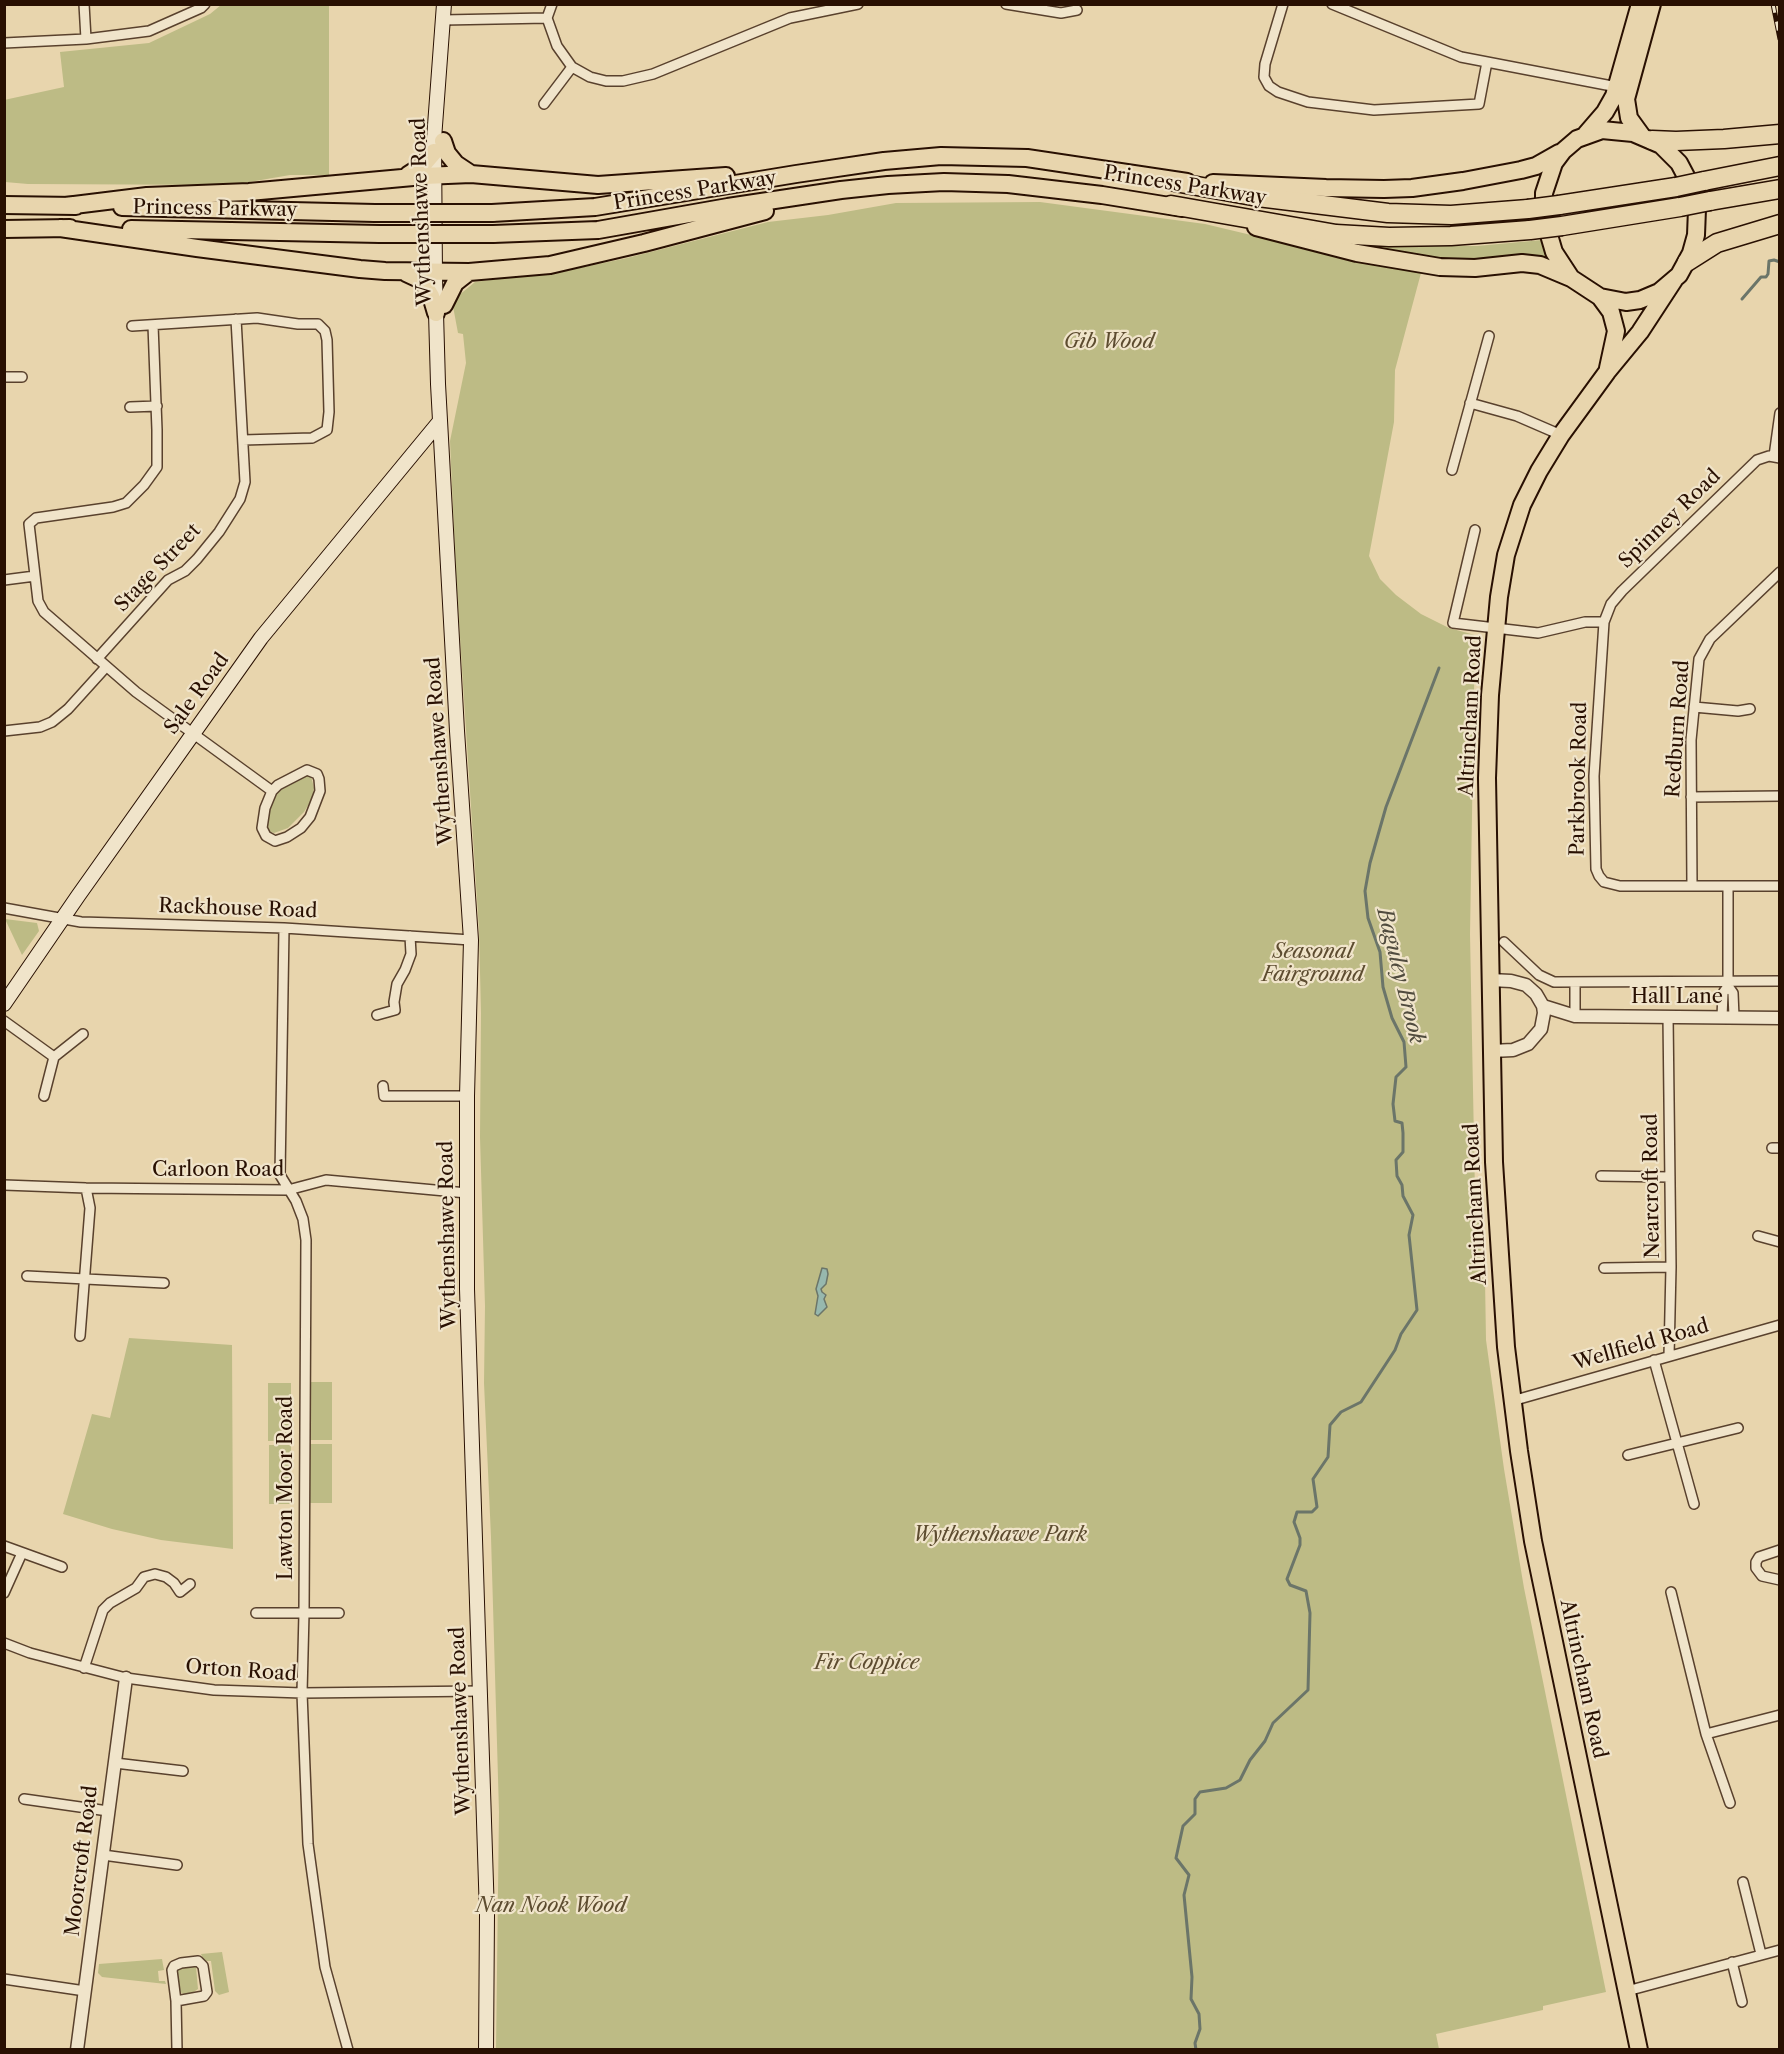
<!DOCTYPE html>
<style>
body{margin:0}
#map{position:relative;width:1784px;height:2054px;overflow:hidden;background:#e8d5ad;font-family:"Libre Caslon Text",serif}
canvas{display:block}
.frame{position:absolute;inset:0;border:6px solid #291002;pointer-events:none}
</style>
<div id="map">
<canvas width="1784" height="2054"></canvas>
<div class="frame"></div>
</div>
<script>
const c = document.querySelector('canvas').getContext('2d');
c.lineJoin = 'round';
function paint(path, color) { c.fillStyle = color; c.fill(path, 'evenodd'); }
const shape = rows => new Path2D(rows.map(r => 'M' + r).join(''));
function stroke(path, color, width, dash) { c.strokeStyle = color; c.lineWidth = width; c.lineCap = dash ? 'butt' : 'round'; c.setLineDash(dash || []); c.stroke(path); }
function drawText(font, color, halo, rows, align = 'center') {
  c.font = font + ' "Libre Caslon Text",serif'; c.lineWidth = 4.5; c.setLineDash([]); c.textBaseline = 'middle'; c.strokeStyle = halo; c.fillStyle = color; for (const [text, x, y, turn = 0] of rows) {
    c.save(); c.translate(x, y); c.rotate((+turn || 0) * Math.PI / 180); c.textAlign = isNaN(turn) ? turn : align; if (halo) c.strokeText(text, 0, 0); c.fillText(text, 0, 0); c.restore();
  }
}
paint(shape([
 [221,5,329,5,329,175,290,175,232,185,28,184,5,182,4,100,64,87,60,52,149,43,210,14],
 [1040,202,1205,224,1339,256,1421,273,1395,370,1394,422,1369,556,1380,579,1396,595,1421,614,1449,628,1475,635,1470,934,1475,1194,1480,1215,1481,1262,1485,1279,1486,1340,1504,1469,1524,1588,1606,1992,1543,2006,1543,2010,1436,2034,1439,2049,496,2049,499,1812,491,1537,484,1383,485,1306,480,1137,481,1013,479,930,456,576,450,441,466,363,463,334,458,333,452,301,475,282,584,267,627,258,768,222,828,215,896,203],
 [1542,240,1551,261,1471,262,1409,255,1341,243,1341,241,1409,246,1477,246],
 [306,774,311,776,314,788,312,799,304,812,288,828,274,833,269,831,266,817,276,794,284,786],
 [5,919,37,923,39,931,22,955],
 [129,1338,232,1345,233,1549,161,1540,112,1529,63,1514,92,1414,110,1418],
 [309,1382,332,1382,332,1440,309,1440],
 [268,1383,291,1383,291,1441,268,1441],
 [309,1444,332,1444,332,1503,309,1503],
 [269,1445,291,1445,291,1504,269,1504],
 [222,1952,229,1992,219,1995,215,1991,211,1961,204,1961,201,1954],
 [162,1959,164,1970,158,1971,159,1981,165,1981,166,1984,102,1977,98,1973,99,1964],
 [189,1964,196,1967,198,1989,189,1995,184,1994,178,1991,176,1969]
]), '#bdbb85');
const water = shape([
 [822,1268,827,1269,828,1274,826,1284,821,1289,822,1292,826,1295,824,1299,827,1307,818,1316,815,1314,818,1296,816,1289,822,1268]
]);
paint(water, '#97b8ae');
stroke(water, '#6b7569', 1.5);
stroke(shape([
 [1742,299,1761,277,1766,277,1768,274,1769,261,1774,260,1780,262],
 [1196,2050,1195,2043,1200,2029,1199,2014,1191,1999,1192,1977,1184,1895,1189,1875,1176,1858,1183,1826,1195,1814,1195,1799,1200,1792,1226,1788,1240,1780,1250,1760,1265,1741,1273,1723,1308,1690,1310,1613,1306,1591,1290,1585,1287,1579,1300,1545,1300,1538,1294,1522,1297,1512,1312,1512,1317,1507,1313,1479,1328,1457,1330,1425,1341,1412,1361,1402,1395,1350,1401,1334,1417,1310,1409,1235,1413,1215,1403,1196,1402,1185,1397,1176,1396,1160,1403,1152,1403,1133,1402,1123,1395,1121,1393,1104,1396,1077,1406,1067,1404,1042,1392,1018,1383,987,1380,952,1368,918,1365,891,1370,863,1386,807,1439,668]
]), '#6b7569', 3);
const minor = shape([
 [84,4,86,39],
 [1006,4,1061,13,1077,10],
 [1283,4,1265,64,1264,77,1269,86,1278,92,1308,102,1374,110,1479,104,1487,62],
 [1332,4,1461,57,1617,87],
 [547,18,557,46,572,67,590,77,606,81,623,81,653,74,790,18,858,4],
 [547,18,552,4],
 [443,20,547,18],
 [4,43,86,39,149,31,201,8,205,4],
 [544,104,572,67],
 [153,325,157,430,157,467,144,485,126,503,113,507,36,518,29,524,38,601,44,612,136,692,272,791,265,808,262,828,266,836,275,841,287,837,301,828,310,817,320,791,319,779,317,774,307,770,278,785,272,791],
 [132,326,257,318,298,324,318,324,325,331,327,340,329,412,327,430,312,438,243,440],
 [4,377,22,377],
 [1470,403,1517,416,1561,435],
 [130,407,157,406],
 [1774,456,1780,413],
 [1780,458,1769,456,1757,460,1622,591,1611,604,1604,622,1594,776,1596,869,1599,876,1604,882,1620,886,1780,886],
 [1452,470,1489,336],
 [1475,530,1453,623,1538,633,1585,622,1604,622],
 [4,580,35,576],
 [97,659,168,580,185,571,197,559,219,532,240,499,245,482,236,319],
 [1694,707,1738,711,1750,709],
 [4,731,40,727,52,722,68,709,106,667],
 [1691,797,1780,796],
 [1692,886,1691,740,1699,659,1710,639,1780,572],
 [4,908,81,922,284,928,471,940],
 [284,928,280,1175,296,1201,303,1219,306,1240,304,1613,302,1693,308,1844,325,1967,348,2050],
 [1504,942,1539,975,1554,982,1780,981],
 [1728,986,1733,993,1734,1017],
 [377,1015,395,1010,394,1002,397,984,405,970,411,954,410,936],
 [1575,1016,1575,982],
 [1668,1016,1671,1267,1669,1356],
 [1722,1017,1723,993,1728,986,1728,886],
 [4,1021,54,1057,44,1096],
 [54,1057,83,1034],
 [383,1086,384,1096,467,1096],
 [1772,1148,1780,1148],
 [1601,1176,1670,1177],
 [4,1185,86,1188,288,1190,326,1180,467,1193],
 [1758,1236,1780,1242],
 [1604,1268,1671,1267],
 [27,1276,164,1283],
 [80,1336,90,1208,86,1188],
 [1654,1360,1694,1504],
 [1512,1401,1780,1325],
 [1628,1455,1738,1428],
 [4,1546,62,1567],
 [1780,1550,1759,1557,1756,1562,1756,1568,1762,1576,1780,1580],
 [1671,1592,1706,1734,1730,1803],
 [4,1593,22,1553],
 [256,1613,339,1613],
 [4,1643,30,1653,126,1678,214,1690,302,1693,481,1691],
 [84,1668,103,1610,110,1603,136,1588,144,1577,155,1574,166,1577,174,1583,180,1592,190,1584],
 [1706,1734,1780,1715],
 [115,1763,183,1771],
 [24,1799,108,1811],
 [103,1855,177,1865],
 [1743,1882,1761,1954],
 [1732,1962,1742,2002],
 [4,1979,85,1991],
 [1627,1991,1780,1950],
 [176,2001,204,1996,207,1992,203,1966,198,1961,181,1963,174,1966,172,1970,176,2001,177,2050]
]);
const tertiary = shape([
 [1490,980,1511,981,1526,985,1536,994,1543,1006,1544,1013,1541,1029,1528,1044,1513,1050,1491,1051],
 [1543,1006,1575,1016,1780,1018],
 [77,2050,126,1678]
]);
const secondary = shape([
 [444,4,434,139,435,277,438,384,457,731,471,940,467,1096,467,1289,487,1915,486,2050],
 [4,1004,78,896,261,638,440,421]
]);
const trunk = shape([
 [1586,134,1605,112,1614,96,1640,4],
 [1642,136,1629,118,1626,99,1652,4],
 [443,141,447,153,456,164,471,174],
 [408,175,422,166,434,152],
 [1213,183,1326,188,1384,189,1412,188,1463,181,1521,170,1536,166,1559,153],
 [4,205,76,206],
 [66,206,147,196,249,192,424,176,471,174,598,185,726,176],
 [122,207,375,213],
 [492,213,595,207,796,174,884,161,941,156,1027,158,1187,182],
 [1256,227,1357,253,1440,267,1475,268,1522,263,1540,265,1571,278,1600,297,1626,302,1640,300,1659,292,1679,275,1691,253,1696,235,1697,209,1689,182,1679,163,1661,145,1633,133,1602,130,1577,139,1563,151,1554,163,1544,193,1544,218,1554,252,1571,278],
 [60,228,197,248,360,269,385,271,469,272,550,265,644,243,765,211],
 [4,229,70,228],
 [131,229,380,234],
 [493,234,598,230,728,207,841,190,888,185,944,182,1008,184,1102,195,1182,208],
 [406,273,421,280,431,296,436,313],
 [1600,297,1611,312,1616,331,1608,368],
 [444,305,455,283,469,272],
 [1639,2050,1533,1541,1519,1451,1506,1347,1494,1162,1487,778,1490,695,1499,597,1506,555,1522,505,1539,471,1561,435,1607,372,1640,332,1674,280]
]);
const motorway = shape([
 [1652,140,1676,141,1724,139,1780,134],
 [1704,181,1780,166],
 [1175,182,1258,197,1388,213,1451,215,1528,209],
 [1710,201,1780,189],
 [1171,205,1336,234,1389,237,1451,236,1530,230],
 [1559,205,1676,187],
 [1562,226,1680,207],
 [1687,262,1717,243,1780,224]
]);
stroke(minor, '#59412d', 12);
stroke(tertiary, '#59412d', 15);
stroke(secondary, '#291002', 16);
stroke(trunk, '#291002', 20);
stroke(motorway, '#291002', 21);
stroke(minor, '#f0e4ca', 9);
stroke(tertiary, '#f0e4ca', 12);
stroke(secondary, '#f0e4ca', 14);
stroke(trunk, '#e8d5ad', 16);
stroke(motorway, '#e8d5ad', 18);
const rail = shape([
 [1773,4,1780,39]
]);
stroke(rail, '#291002', 5);
stroke(rail, '#f0e4ca', 3, [9]);
const trunkBridge = shape([
 [375,213,492,213],
 [380,234,493,234]
]);
const motorwayBridge = shape([
 [1676,187,1704,181],
 [1680,207,1710,201],
 [1528,209,1559,205],
 [1530,230,1562,226]
]);
stroke(trunkBridge, '#291002', 20, []);
stroke(motorwayBridge, '#291002', 21, []);
stroke(trunkBridge, '#e8d5ad', 16);
stroke(motorwayBridge, '#e8d5ad', 18);
drawText('20px', '#291002', '#f0e4ca', [
 ["Princess Parkway",1185,186,9],
 ["Princess Parkway",695,191,-9],
 ["Princess Parkway",215,209,1],
 ["Wythenshawe Road",422,212,-92],
 ["Spinney Road",1670,519,-44],
 ["Stage Street",158,568,-46],
 ["Sale Road",197,694,-54],
 ["Altrincham Road",1471,716,-87],
 ["Redburn Road",1678,729,-86],
 ["Wythenshawe Road",440,751,-94],
 ["Parkbrook Road",1579,779,-89],
 ["Rackhouse Road",238,909,2],
 ["Hall Lane",1677,997],
 ["Carloon Road",218,1170],
 ["Nearcroft Road",1652,1186,-91],
 ["Altrincham Road",1476,1204,-93],
 ["Wythenshawe Road",448,1235,-91],
 ["Wellfield Road",1641,1345,-16],
 ["Lawton Moor Road",286,1488,-90],
 ["Orton Road",241,1671,4],
 ["Altrincham Road",1583,1679,78],
 ["Wythenshawe Road",461,1721,-92],
 ["Moorcroft Road",82,1861,-83]
]);
drawText('italic 20px', '#5d4c30', '#f0e4ca', [
 ["Gib Wood",1109,342],
 ["Seasonal",1313,952],
 ["Fairground",1313,975],
 ["Wythenshawe Park",1000,1535],
 ["Fir Coppice",867,1663],
 ["Nan Nook Wood",551,1906]
]);
drawText('italic 21px', '#504b3e', '#f0e4ca', [
 ["Baguley Brook",1400,976,76]
]);
</script>
